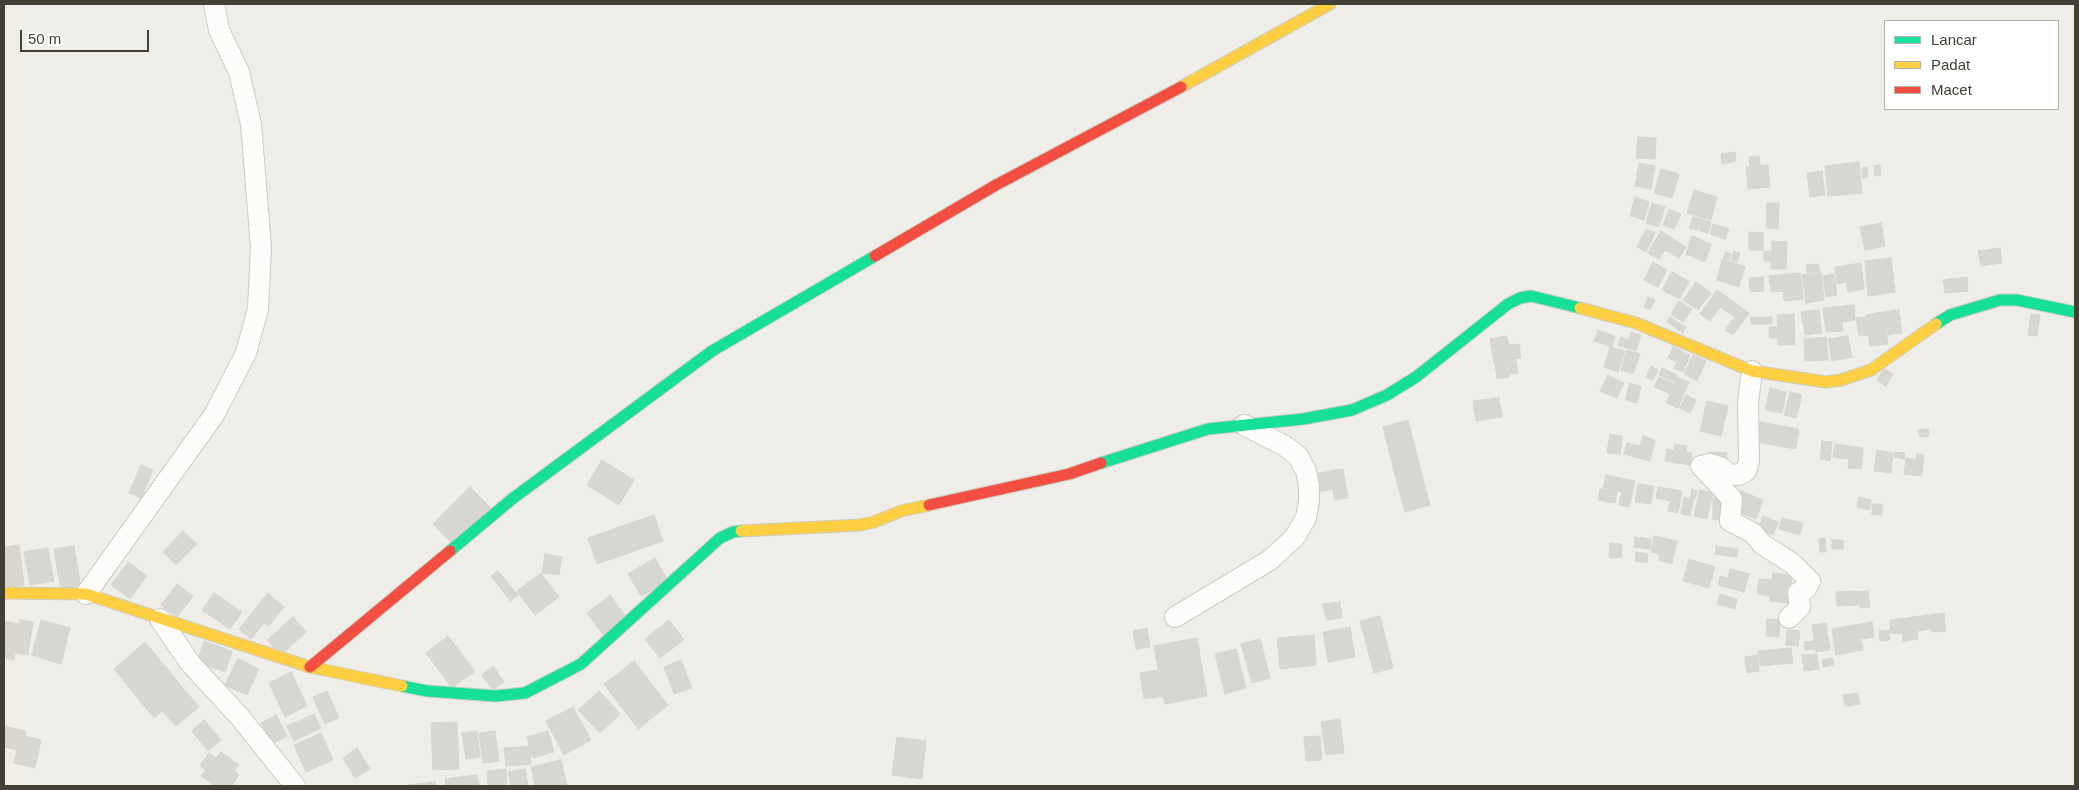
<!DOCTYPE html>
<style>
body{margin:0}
#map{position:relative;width:2079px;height:790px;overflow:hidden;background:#eeede7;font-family:Arial,sans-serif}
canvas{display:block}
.frame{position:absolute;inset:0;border:5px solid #424034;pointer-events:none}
.legend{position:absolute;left:1884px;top:20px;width:175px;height:90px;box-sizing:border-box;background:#fff;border:1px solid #b3b3ae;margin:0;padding:6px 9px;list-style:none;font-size:15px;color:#424034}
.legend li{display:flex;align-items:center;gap:10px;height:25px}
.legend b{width:25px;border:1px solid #b3b3ae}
.scale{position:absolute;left:20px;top:30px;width:129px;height:22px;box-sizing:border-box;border:2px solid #424034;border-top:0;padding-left:6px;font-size:15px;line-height:18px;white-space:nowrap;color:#424034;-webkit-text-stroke:4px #fff;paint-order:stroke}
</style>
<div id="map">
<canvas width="2079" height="790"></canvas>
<div class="frame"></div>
<ul class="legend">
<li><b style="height:6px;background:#16e098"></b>Lancar</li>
<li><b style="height:6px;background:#ffcf43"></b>Padat</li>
<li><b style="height:6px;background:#f24e42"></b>Macet</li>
</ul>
<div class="scale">50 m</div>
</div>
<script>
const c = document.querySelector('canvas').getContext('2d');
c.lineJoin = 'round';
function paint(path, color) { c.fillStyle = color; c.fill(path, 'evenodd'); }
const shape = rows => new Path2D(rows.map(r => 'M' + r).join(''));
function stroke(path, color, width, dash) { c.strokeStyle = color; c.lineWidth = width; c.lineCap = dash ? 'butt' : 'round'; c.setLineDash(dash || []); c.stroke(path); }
const building = shape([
 [1638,137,1656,138,1655,159,1636,158,1638,137],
 [1735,152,1736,161,1722,164,1721,154,1735,152],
 [1759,156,1760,165,1750,166,1749,157,1759,156],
 [1859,162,1862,193,1828,196,1825,166,1859,162],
 [1639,163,1655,166,1651,189,1635,186,1639,163],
 [1768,165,1770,187,1748,189,1746,167,1768,165],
 [1880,165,1881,175,1875,176,1874,166,1880,165],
 [1867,167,1868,177,1863,178,1862,168,1867,167],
 [1661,169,1679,174,1672,198,1654,193,1661,169],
 [1822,171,1825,195,1810,197,1807,173,1822,171],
 [1694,190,1717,197,1711,220,1687,213,1694,190],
 [1635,197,1649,202,1644,220,1630,216,1635,197],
 [1652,203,1665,207,1659,227,1646,223,1652,203],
 [1767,203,1779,203,1778,229,1766,228,1767,203],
 [1669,209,1681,214,1674,229,1663,225,1669,209],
 [1693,217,1701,219,1697,230,1689,228,1693,217],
 [1702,219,1711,222,1708,233,1699,230,1702,219],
 [1881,223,1885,246,1865,250,1860,227,1881,223],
 [1713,224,1729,229,1725,239,1710,234,1713,224],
 [1646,229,1655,233,1646,252,1637,247,1646,229],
 [1661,231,1686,247,1679,258,1665,250,1659,259,1648,253,1661,231],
 [1749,232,1763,233,1763,250,1749,250,1749,232],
 [1692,236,1702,240,1696,258,1686,254,1692,236],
 [1703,241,1711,244,1705,262,1697,259,1703,241],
 [1772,241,1787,242,1786,269,1771,269,1771,262,1764,261,1764,251,1772,252,1772,241],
 [2000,248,2002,263,1981,266,1978,251,2000,248],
 [1734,251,1740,253,1737,262,1731,261,1734,251],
 [1726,252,1731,254,1729,260,1723,259,1726,252],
 [1891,258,1895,292,1868,296,1865,261,1891,258],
 [1722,260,1745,266,1739,287,1717,280,1722,260],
 [1653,262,1667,270,1658,287,1644,280,1653,262],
 [1861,263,1864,289,1848,292,1846,282,1837,284,1835,267,1861,263],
 [1818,264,1820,272,1807,273,1806,265,1818,264],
 [1672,272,1689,281,1680,299,1662,290,1672,272],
 [1800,273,1803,299,1784,301,1783,291,1771,292,1769,276,1800,273],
 [1821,273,1824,300,1806,303,1802,275,1821,273],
 [1834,274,1837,295,1826,297,1823,276,1834,274],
 [1763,277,1764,291,1750,292,1749,278,1763,277],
 [1967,277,1968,291,1945,293,1943,280,1967,277],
 [1696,282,1711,293,1698,310,1683,300,1696,282],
 [1717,290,1749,313,1733,335,1725,330,1735,317,1720,307,1710,321,1700,314,1717,290],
 [1648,297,1655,300,1650,310,1644,307,1648,297],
 [1679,301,1692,309,1683,322,1671,314,1679,301],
 [1854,305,1855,320,1842,322,1843,331,1826,332,1823,308,1854,305],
 [1819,310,1822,333,1805,335,1801,312,1819,310],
 [1899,310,1902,333,1888,335,1884,312,1899,310],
 [1883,312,1888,344,1870,346,1866,315,1883,312],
 [1794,314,1795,345,1778,345,1778,338,1770,338,1769,327,1778,327,1777,315,1794,314],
 [2031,314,2040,315,2037,336,2028,335,2031,314],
 [1670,317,1686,327,1683,333,1667,322,1670,317],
 [1751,317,1772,317,1772,324,1751,324,1751,317],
 [1865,317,1868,335,1859,336,1856,318,1865,317],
 [1598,330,1615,336,1612,347,1594,341,1598,330],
 [1631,332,1641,335,1636,351,1618,345,1621,337,1629,340,1631,332],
 [1507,336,1509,345,1519,344,1521,358,1494,363,1490,339,1507,336],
 [1848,336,1852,357,1832,361,1828,339,1848,336],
 [1826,337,1828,360,1805,361,1804,339,1826,337],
 [1610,347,1625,351,1618,372,1604,367,1610,347],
 [1673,347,1690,355,1683,372,1674,368,1677,362,1668,358,1673,347],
 [1627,350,1640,354,1633,374,1621,370,1627,350],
 [1693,355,1706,361,1697,381,1684,374,1693,355],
 [1516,360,1518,373,1510,374,1508,361,1516,360],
 [1507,362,1509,377,1497,379,1495,364,1507,362],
 [1651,366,1658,370,1653,380,1646,377,1651,366],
 [1662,368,1677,375,1674,382,1659,375,1662,368],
 [1884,369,1893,374,1886,386,1877,380,1884,369],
 [1608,375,1624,383,1617,398,1600,391,1608,375],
 [1659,377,1674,384,1677,377,1689,382,1678,408,1666,403,1670,394,1654,387,1659,377],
 [1629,383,1641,386,1637,403,1626,400,1629,383],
 [1770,388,1786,392,1782,413,1765,410,1770,388],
 [1790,392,1802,395,1796,418,1784,415,1790,392],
 [1686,395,1696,400,1690,413,1680,408,1686,395],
 [1499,398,1502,417,1476,421,1473,401,1499,398],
 [1707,401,1728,406,1721,436,1700,431,1707,401],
 [1408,420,1423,479,1398,486,1383,427,1408,420],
 [1754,421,1799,429,1796,449,1751,441,1754,421],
 [1928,429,1929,436,1920,437,1918,430,1928,429],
 [1610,434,1622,436,1620,454,1607,453,1610,434],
 [1643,436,1655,440,1650,461,1624,454,1627,443,1640,446,1643,436],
 [1822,441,1832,442,1830,461,1820,459,1822,441],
 [1675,444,1687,446,1686,453,1692,453,1690,465,1665,461,1667,449,1674,451,1675,444],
 [1835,444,1863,448,1861,469,1848,468,1849,459,1833,457,1835,444],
 [1877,450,1893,453,1891,473,1874,471,1877,450],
 [1709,452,1727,453,1726,463,1708,462,1709,452],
 [1895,452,1905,453,1904,459,1894,457,1895,452],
 [1917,454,1924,455,1922,476,1904,474,1906,458,1916,460,1917,454],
 [602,460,634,480,619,505,587,485,602,460],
 [141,465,153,470,141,498,129,493,141,465],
 [1343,469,1348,498,1334,500,1333,489,1316,492,1314,474,1343,469],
 [1606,475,1635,481,1629,507,1619,505,1622,492,1603,488,1606,475],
 [1423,479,1430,505,1405,512,1398,486,1423,479],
 [1638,484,1654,486,1651,504,1635,502,1638,484],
 [470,487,491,508,454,545,433,524,470,487],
 [1658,487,1682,491,1678,513,1668,511,1670,501,1656,498,1658,487],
 [1600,489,1617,492,1615,503,1598,500,1600,489],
 [1692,489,1697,491,1695,499,1690,498,1692,489],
 [1700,490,1713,493,1707,519,1694,516,1700,490],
 [1741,491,1763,500,1756,519,1733,510,1741,491],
 [1684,497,1693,500,1690,516,1681,514,1684,497],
 [1859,497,1871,500,1869,510,1857,507,1859,497],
 [1713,498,1727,498,1728,519,1713,520,1713,498],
 [1872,504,1882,504,1882,515,1872,515,1872,504],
 [654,515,663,541,597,564,588,538,654,515],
 [1763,516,1778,522,1773,535,1758,529,1763,516],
 [1782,518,1803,523,1800,535,1779,529,1782,518],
 [183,531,197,544,176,565,163,552,183,531],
 [1654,536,1677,541,1672,564,1658,560,1660,554,1651,552,1654,536],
 [1635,537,1651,539,1650,549,1634,547,1635,537],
 [1825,538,1826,552,1820,552,1819,539,1825,538],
 [1832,540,1843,540,1843,549,1832,549,1832,540],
 [1610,543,1622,544,1621,558,1609,558,1610,543],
 [19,545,24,585,4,588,4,547,19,545],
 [74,546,81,588,61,591,54,549,74,546],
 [1716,546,1738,549,1737,557,1715,554,1716,546],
 [48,548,54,581,30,585,24,552,48,548],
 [1636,552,1648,554,1647,563,1635,561,1636,552],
 [545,554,562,557,559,575,542,573,545,554],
 [655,558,668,581,641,596,628,574,655,558],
 [1689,559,1715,567,1709,588,1683,581,1689,559],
 [128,562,147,576,130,599,111,585,128,562],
 [1730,569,1749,574,1744,592,1718,585,1720,576,1728,578,1730,569],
 [498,571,518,595,510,601,491,576,498,571],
 [541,573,559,597,535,615,517,591,541,573],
 [1773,573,1792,575,1789,603,1770,601,1770,596,1757,594,1759,579,1772,580,1773,573],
 [177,584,193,596,177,617,161,605,177,584],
 [1857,591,1858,605,1837,606,1836,592,1857,591],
 [1868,591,1870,607,1860,608,1857,592,1868,591],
 [214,593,242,612,230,629,202,610,214,593],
 [268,593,284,607,269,626,264,623,251,639,239,629,268,593],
 [1720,594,1737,599,1735,609,1717,604,1720,594],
 [610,595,626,617,603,635,587,613,610,595],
 [1340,602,1342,618,1326,620,1323,604,1340,602],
 [1944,613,1946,631,1932,632,1930,615,1944,613],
 [1929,615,1931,629,1917,631,1918,639,1903,641,1902,633,1891,634,1890,620,1929,615],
 [1380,616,1393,668,1374,673,1360,621,1380,616],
 [293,617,306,632,280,656,267,640,293,617],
 [1767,619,1780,620,1779,637,1766,636,1767,619],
 [20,620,33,622,28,655,15,653,14,660,4,658,4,621,19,624,20,620],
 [41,620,70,628,61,664,32,655,41,620],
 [669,620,684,640,660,658,645,639,669,620],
 [1872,622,1874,637,1834,643,1832,629,1872,622],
 [1826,623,1830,650,1816,652,1812,625,1826,623],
 [1350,627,1355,657,1328,662,1323,632,1350,627],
 [1147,628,1150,647,1136,649,1133,631,1147,628],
 [1787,630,1800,631,1798,646,1786,645,1787,630],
 [1889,630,1890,640,1880,641,1879,631,1889,630],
 [1314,635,1316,665,1280,669,1277,638,1314,635],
 [448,636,475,671,452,688,426,653,448,636],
 [1197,638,1207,696,1165,704,1163,696,1144,699,1140,673,1158,670,1154,646,1197,638],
 [1260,639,1270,678,1252,683,1241,644,1260,639],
 [1861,640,1863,650,1836,655,1834,644,1861,640],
 [204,641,232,651,225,672,197,662,204,641],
 [1814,641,1815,649,1805,650,1804,642,1814,641],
 [145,642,199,707,176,726,162,711,154,718,114,669,145,642],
 [1791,648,1793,663,1760,666,1758,651,1791,648],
 [1236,649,1246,688,1225,694,1215,654,1236,649],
 [1817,654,1819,669,1804,671,1802,655,1817,654],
 [1757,655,1759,671,1747,673,1745,657,1757,655],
 [238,658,259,669,247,695,225,685,238,658],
 [1833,658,1833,665,1823,667,1822,660,1833,658],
 [681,660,692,688,674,694,664,667,681,660],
 [634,661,668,705,638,729,604,684,634,661],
 [493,666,504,682,493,690,482,675,493,666],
 [291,672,307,706,285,717,269,683,291,672],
 [327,691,339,718,325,724,313,697,327,691],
 [599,691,620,714,600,733,578,710,599,691],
 [1858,693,1860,704,1845,706,1843,695,1858,693],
 [573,707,591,740,564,755,546,721,573,707],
 [314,714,321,728,294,741,287,726,314,714],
 [276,715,287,736,272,744,261,723,276,715],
 [1340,719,1344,753,1326,755,1321,722,1340,719],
 [204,720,221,740,208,751,192,731,204,720],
 [457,722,459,769,433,770,431,723,457,722],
 [4,726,26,731,25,736,41,740,35,768,14,763,17,750,4,747,4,726],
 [477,731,480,757,466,759,462,733,477,731],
 [495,731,499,761,483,763,479,733,495,731],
 [548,731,554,752,533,758,527,737,548,731],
 [321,733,333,760,306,772,294,745,321,733],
 [1320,736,1322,760,1306,761,1304,737,1320,736],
 [897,737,926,741,922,779,892,775,897,737],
 [530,746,531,764,506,766,504,748,530,746],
 [357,748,370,769,355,778,343,758,357,748],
 [221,752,239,765,234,771,239,775,232,786,215,786,201,776,206,770,200,766,209,753,216,758,221,752],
 [561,760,567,786,535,786,531,767,561,760],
 [506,769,507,786,488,786,487,771,506,769],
 [525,769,528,786,511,786,508,772,525,769],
 [477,775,479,786,446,786,445,779,477,775],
 [435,782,436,786,408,786,408,785,435,782]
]);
paint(building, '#d7d6d0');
stroke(building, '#d6d5cd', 1);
const street = shape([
 [1752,371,1748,402,1749,461,1746,471,1738,475,1729,474,1720,467,1710,464,1701,466,1732,499,1730,521,1753,533,1762,544,1793,564,1810,581,1806,589,1798,593,1800,607,1789,618],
 [86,594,214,415,246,353,258,309,261,247,251,124,239,72,219,30,214,4],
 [1175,617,1270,560,1294,538,1306,518,1309,501,1309,486,1306,471,1298,456,1285,446,1244,425],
 [160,619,190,663,239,716,295,786]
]);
const fast = shape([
 [1936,324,1950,315,2000,300,2017,300,2075,312],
 [1101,463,1208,429,1303,419,1352,410,1387,395,1416,377,1508,304,1520,298,1531,296,1580,308],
 [450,551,512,499,712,351,875,256],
 [402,686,427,691,496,696,525,693,581,664,720,538,733,532,741,531]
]);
const slow = shape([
 [1181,87,1330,4],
 [1580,308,1636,323,1752,371,1826,382,1841,380,1871,370,1936,324],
 [741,531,860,525,874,522,901,511,929,505],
 [4,593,86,594,310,667,402,686]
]);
const jam = shape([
 [875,256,996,185,1181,87],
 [929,505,1069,474,1101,463],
 [310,667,450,551]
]);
stroke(street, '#cccbc5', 22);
stroke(fast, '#ccccbf', 13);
stroke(slow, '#ccccbf', 13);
stroke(jam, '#ccccbf', 13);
stroke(street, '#fcfcfb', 20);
stroke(fast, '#16e098', 11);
stroke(slow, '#ffcf43', 11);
stroke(jam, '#f24e42', 11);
</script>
